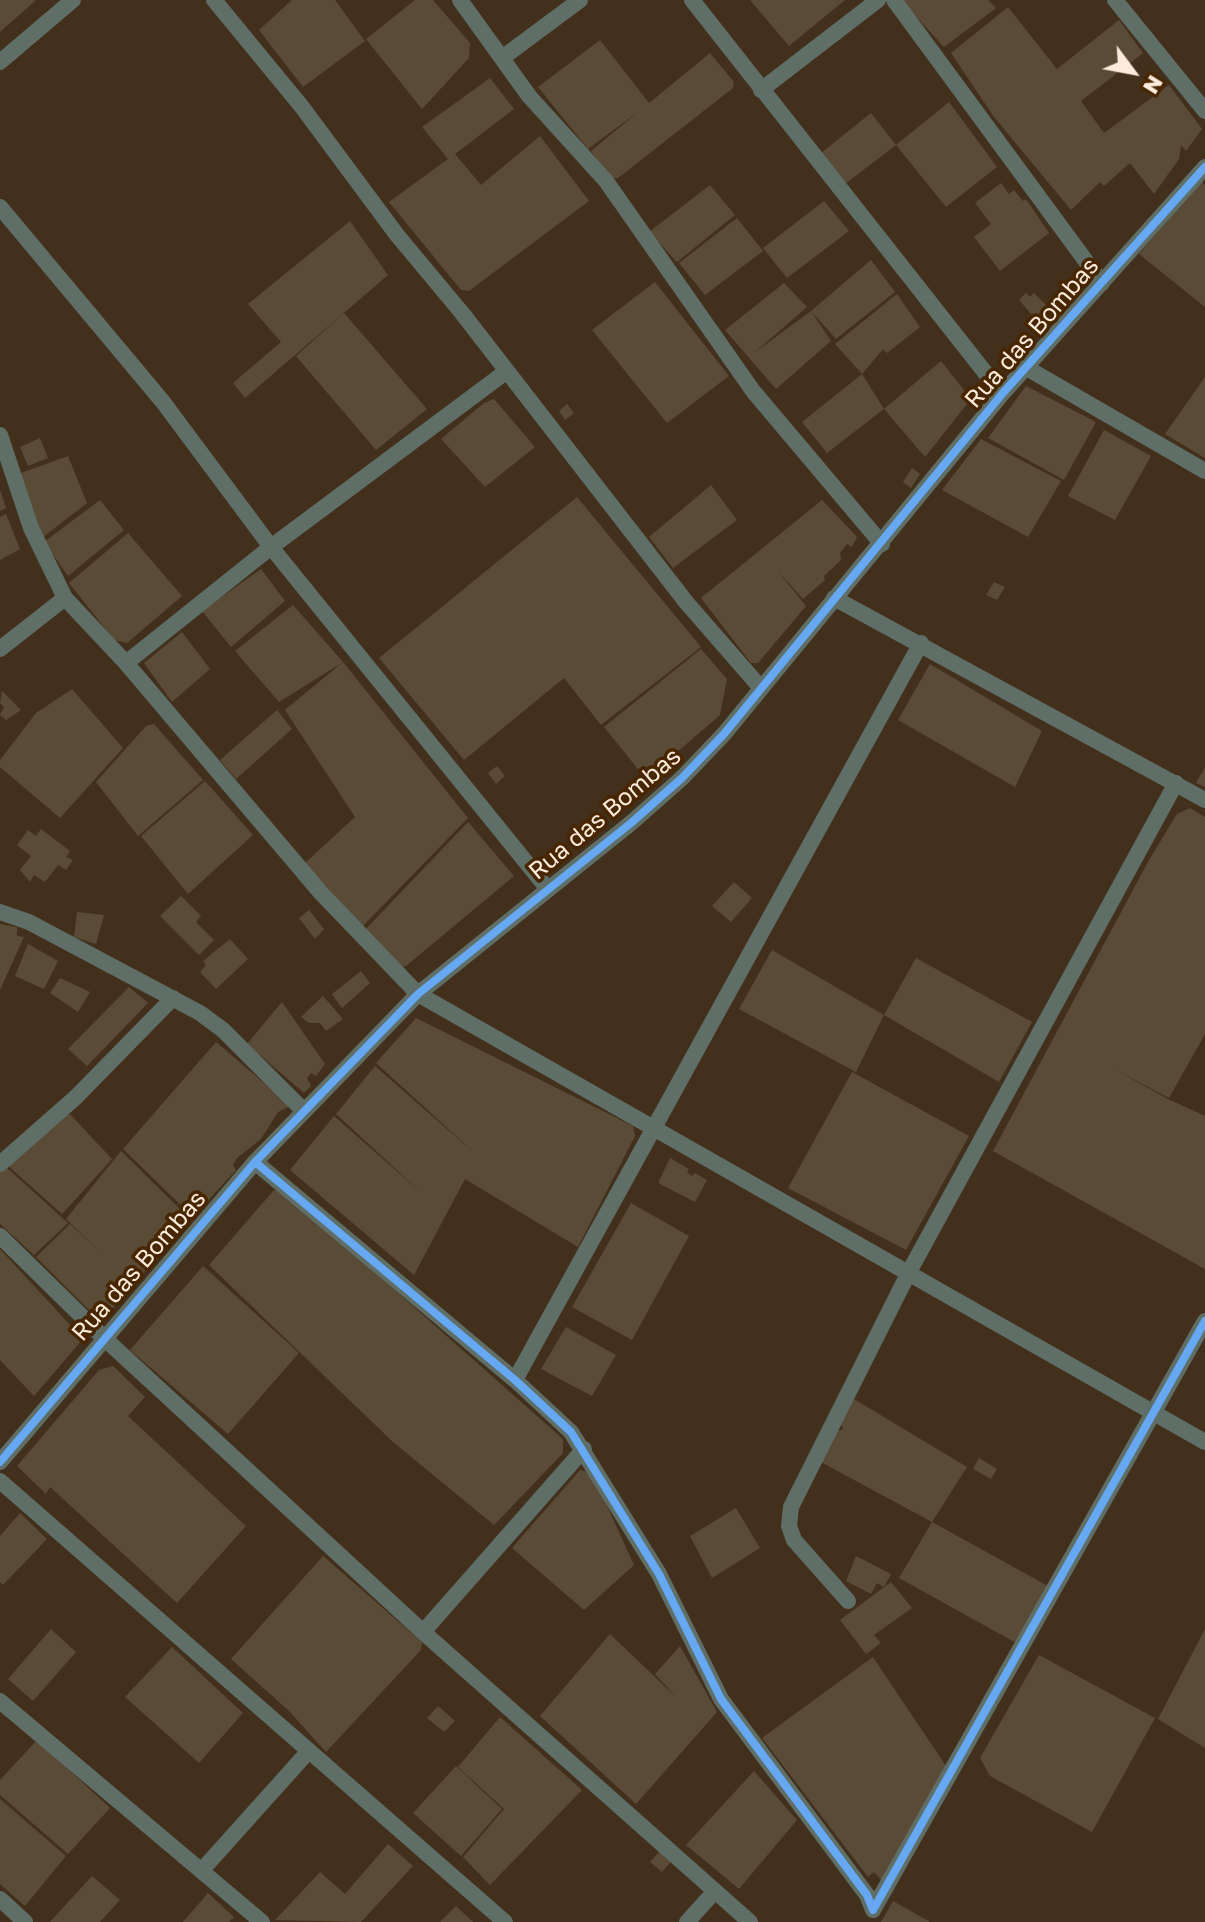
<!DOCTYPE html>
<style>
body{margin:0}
#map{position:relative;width:1205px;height:1922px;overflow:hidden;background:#43301c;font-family:"Golos Text",sans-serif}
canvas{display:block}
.north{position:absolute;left:1093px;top:32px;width:80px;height:80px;-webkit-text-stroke:6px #472601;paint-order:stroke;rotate:122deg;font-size:22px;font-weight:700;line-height:32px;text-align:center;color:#fcebdd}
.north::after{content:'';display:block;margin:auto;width:28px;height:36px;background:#fcebdd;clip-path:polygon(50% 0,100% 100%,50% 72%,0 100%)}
</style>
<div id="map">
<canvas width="1205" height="1922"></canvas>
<div class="north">N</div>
</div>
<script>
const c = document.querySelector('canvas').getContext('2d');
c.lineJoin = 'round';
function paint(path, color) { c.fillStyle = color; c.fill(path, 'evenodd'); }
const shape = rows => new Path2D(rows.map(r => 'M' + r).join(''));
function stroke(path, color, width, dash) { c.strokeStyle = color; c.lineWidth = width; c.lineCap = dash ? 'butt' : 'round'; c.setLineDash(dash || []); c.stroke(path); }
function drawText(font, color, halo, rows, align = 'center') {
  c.font = font + ' "Golos Text",sans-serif'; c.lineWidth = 7; c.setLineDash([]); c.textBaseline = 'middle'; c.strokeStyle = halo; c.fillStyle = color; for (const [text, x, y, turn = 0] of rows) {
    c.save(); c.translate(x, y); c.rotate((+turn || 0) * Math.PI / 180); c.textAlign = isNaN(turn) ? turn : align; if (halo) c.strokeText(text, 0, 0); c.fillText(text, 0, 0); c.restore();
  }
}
paint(shape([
 [0,0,36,0,0,32],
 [292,0,335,0,365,41,303,87,259,30],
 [415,0,433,0,470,43,469,58,422,109,366,39],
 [750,0,845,0,789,46],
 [901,0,988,0,996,8,944,47],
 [1008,7,1057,69,1119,20,1143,53,1081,101,1104,133,1169,85,1202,129,1186,151,1181,145,1179,159,1154,194,1130,163,1104,186,1100,182,1071,210,994,117,951,53],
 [600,40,649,103,710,53,734,82,733,88,618,178,609,178,591,151,638,112,588,149,538,87],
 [490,78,514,109,455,154,481,185,540,136,589,201,469,291,461,290,389,202,448,159,422,127],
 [949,102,997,167,946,207,896,145],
 [871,113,896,145,845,184,821,153],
 [1201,181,1205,185,1205,307,1139,254],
 [1001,183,1009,194,1014,190,1023,201,1026,199,1049,233,1000,271,974,237,991,224,975,203],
 [710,185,735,215,677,262,649,232],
 [824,201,849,231,787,278,763,248],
 [737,218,763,251,705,295,679,263],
 [350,221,388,275,245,398,233,383,281,342,248,304],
 [871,260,895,292,836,339,811,311],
 [655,282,729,376,667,423,592,330],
 [784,283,807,307,754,353,811,311,831,341,776,389,725,330],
 [1026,293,1030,297,1034,293,1050,309,1038,322,1019,300],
 [897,294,920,327,887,353,883,349,862,374,884,409,827,453,802,422,862,374,835,344],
 [344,313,427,409,376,450,296,356],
 [941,361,971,399,925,457,884,409],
 [1205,377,1205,458,1165,434],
 [1026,386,1096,422,1064,480,988,438],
 [494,399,535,447,485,487,441,439,484,403],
 [567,404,574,413,565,420,559,411],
 [1104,430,1151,456,1115,520,1068,496],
 [40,438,48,458,28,466,20,447],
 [981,439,1061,481,1028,537,942,490],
 [68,456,87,503,42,538,18,474],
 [912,468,920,474,911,488,903,482],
 [711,485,737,520,673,568,649,537],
 [0,490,6,508,0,511],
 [577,497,701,647,601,725,564,678,464,760,379,658],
 [100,500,124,530,68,576,44,542],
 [822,500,857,537,852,547,847,544,840,553,841,560,824,576,825,580,803,599,777,570,806,606,758,663,751,663,701,598],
 [6,514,20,549,0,560,0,517],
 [128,533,182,596,127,643,114,640,69,583],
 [261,569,285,601,231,647,202,611],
 [994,582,1005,587,997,600,986,595],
 [293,605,343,662,468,818,362,927,305,863,355,817,285,710,343,662,279,702,235,651],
 [182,632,210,669,172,702,144,663],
 [701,649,727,679,720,715,646,779,604,727],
 [930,664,1042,731,1015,787,898,720],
 [72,689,123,748,60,818,0,767,0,760,36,713],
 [2,691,21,710,6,720,0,715,4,707,0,703],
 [277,710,292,729,236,779,220,760],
 [154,724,203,780,138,836,96,782,146,726],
 [497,766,505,776,496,784,488,773],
 [1205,767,1205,787,1196,783],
 [205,781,253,835,188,894,141,836],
 [1190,808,1205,817,1205,1034,1169,1098,1110,1067,1168,1099,1205,1116,1205,1269,993,1151,1149,860,1177,814],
 [468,822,514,876,406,966,399,967,365,930],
 [41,829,70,851,66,857,73,860,66,870,58,865,45,882,34,875,30,882,20,870,31,856,17,845,28,830,36,836],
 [734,882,752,898,731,922,712,906],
 [181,896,201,916,196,922,214,940,199,955,160,916],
 [309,910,324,929,315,939,299,918],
 [77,912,104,915,96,944,74,937],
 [0,924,17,927,17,936,24,937,0,990],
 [230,939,248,959,216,989,200,972,206,965,203,961],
 [28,944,58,961,44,989,15,976],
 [772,950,884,1015,856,1072,739,1009],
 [916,958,1032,1022,999,1082,884,1015],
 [361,971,370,983,342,1008,332,994],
 [60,978,90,992,78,1012,50,993],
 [129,987,148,1003,87,1066,68,1049],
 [323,996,343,1019,326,1031,320,1023,309,1023,301,1017],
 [282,1002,325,1064,316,1076,311,1073,307,1078,311,1086,304,1093,247,1044],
 [416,1018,633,1126,635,1136,578,1247,465,1179,414,1275,290,1170,334,1116,423,1194,336,1114,375,1066,478,1156,376,1063],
 [216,1042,291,1106,278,1112,261,1139,237,1158,233,1165,236,1170,193,1217,123,1149],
 [852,1072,969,1136,906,1250,788,1188],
 [66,1110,112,1159,62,1214,7,1165],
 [121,1151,190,1219,105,1317,99,1320,36,1257,70,1224,102,1254,66,1219],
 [670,1158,689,1169,687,1172,692,1176,695,1173,707,1180,695,1202,658,1183],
 [5,1166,68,1223,34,1255,0,1224,0,1171],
 [274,1190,284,1192,563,1439,563,1453,494,1525,393,1442,209,1265],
 [631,1203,689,1236,632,1340,572,1307],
 [0,1249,83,1339,34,1396,0,1360],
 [203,1266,299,1353,228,1434,130,1350],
 [566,1327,616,1355,592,1396,541,1369],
 [113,1366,145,1397,128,1416,246,1526,177,1603,50,1487,46,1494,17,1466,99,1370],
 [854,1399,967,1467,932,1522,819,1461,836,1431,843,1429,841,1424],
 [979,1458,997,1469,991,1479,973,1469],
 [580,1470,592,1473,634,1565,584,1610,512,1548],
 [736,1508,760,1548,712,1578,690,1536],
 [20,1513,47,1539,3,1585,0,1582,0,1536],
 [932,1522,1048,1586,1018,1644,899,1578],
 [323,1556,422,1642,421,1650,326,1752,289,1711,231,1659],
 [856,1556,891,1574,884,1587,877,1583,871,1594,846,1581],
 [891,1582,912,1608,874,1635,881,1643,866,1654,840,1620],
 [51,1629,76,1652,33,1701,8,1679],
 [1205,1629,1205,1748,1158,1719],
 [610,1634,677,1698,655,1674,680,1646,717,1712,636,1804,540,1716],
 [172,1647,243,1713,199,1763,125,1697],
 [1039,1655,1155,1718,1092,1832,990,1776,980,1758],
 [873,1657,946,1766,883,1882,874,1872,868,1877,762,1738],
 [438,1706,455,1721,444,1732,427,1718],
 [500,1717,582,1790,490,1885,463,1857,504,1809,458,1767],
 [37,1740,110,1808,68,1854,0,1795,0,1780],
 [456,1766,502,1809,461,1856,413,1813],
 [754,1771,797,1820,739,1889,686,1845],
 [0,1799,66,1856,25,1906,0,1884],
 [388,1844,413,1866,361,1922,275,1920,320,1872,345,1894],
 [659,1852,671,1862,662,1872,650,1862],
 [92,1876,120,1900,100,1922,50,1922],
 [208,1893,234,1917,229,1922,183,1922],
 [893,1901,930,1922,881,1922],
 [456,1906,473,1922,440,1922]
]), '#5a4b37');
stroke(shape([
 [214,0,302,107,397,235,462,313,686,602,760,687],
 [460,0,529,96,606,181,753,391,882,544],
 [692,0,1002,394],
 [894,0,1102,283],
 [1115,0,1205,111],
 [502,58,580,0],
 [0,62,73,0],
 [761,90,878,0],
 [0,207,163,402,271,547,547,888],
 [1025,367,1205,471],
 [0,435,31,528,65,598,126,663,321,893,418,994,1205,1442],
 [834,598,1205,800],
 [0,649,65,598],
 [126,663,271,547,507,371],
 [0,912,29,922,200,1013,223,1030,304,1111],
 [255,1162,515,1380,571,1432,659,1574,721,1699,867,1895,873,1910,1205,1321],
 [0,1164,76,1097,173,998],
 [0,1236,104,1338,423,1632,750,1922],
 [515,1380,921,643],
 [0,1462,255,1162,418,994,631,823,682,778,724,734,1002,394,1205,167],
 [0,1481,505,1922],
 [848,1601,794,1540,789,1526,791,1507,909,1272,1176,783],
 [423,1632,584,1449],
 [0,1701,262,1922],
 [202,1870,307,1753],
 [0,1899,25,1922],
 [687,1922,715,1891]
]), '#5f6f68', 16);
stroke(shape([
 [255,1162,515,1380,571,1432,659,1574,721,1699,867,1895,873,1910,1205,1321],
 [0,1462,255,1162,418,994,631,823,682,778,724,734,1002,394,1205,167]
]), '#66a8f1', 8);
drawText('24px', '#fcebdd', '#472601', [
 ["Rua das Bombas",1032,333,-49],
 ["Rua das Bombas",605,814,-40],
 ["Rua das Bombas",139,1266,-49]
]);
</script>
